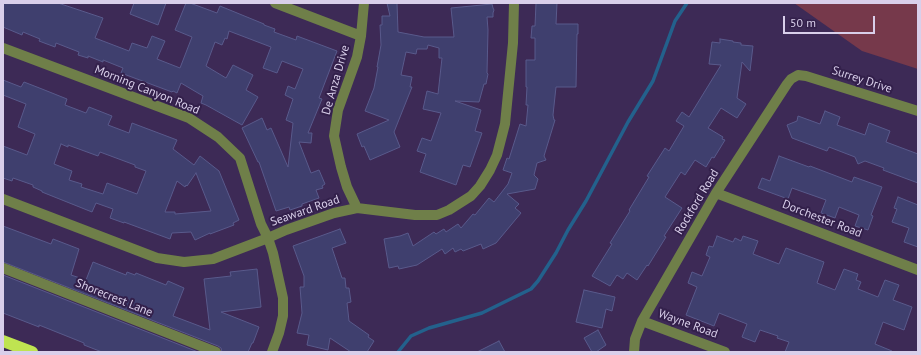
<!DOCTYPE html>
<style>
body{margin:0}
#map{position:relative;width:921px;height:355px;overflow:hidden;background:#3d2a56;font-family:"PT Sans",sans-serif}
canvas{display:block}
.frame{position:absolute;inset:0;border:4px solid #d9cfea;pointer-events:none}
.scale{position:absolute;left:783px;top:16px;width:92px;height:18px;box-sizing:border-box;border:2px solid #d9cfea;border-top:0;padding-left:5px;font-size:12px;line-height:14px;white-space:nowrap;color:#d9cfea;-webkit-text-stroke:3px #33204b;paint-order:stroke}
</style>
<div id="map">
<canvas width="921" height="355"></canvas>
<div class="frame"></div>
<div class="scale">50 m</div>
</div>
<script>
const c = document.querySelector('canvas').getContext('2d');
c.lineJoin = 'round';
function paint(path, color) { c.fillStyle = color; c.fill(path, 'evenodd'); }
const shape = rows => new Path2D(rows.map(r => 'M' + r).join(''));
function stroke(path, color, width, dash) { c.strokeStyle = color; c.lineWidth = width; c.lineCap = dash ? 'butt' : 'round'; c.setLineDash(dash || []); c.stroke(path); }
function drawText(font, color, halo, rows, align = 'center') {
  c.font = font + ' "PT Sans",sans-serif'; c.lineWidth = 4; c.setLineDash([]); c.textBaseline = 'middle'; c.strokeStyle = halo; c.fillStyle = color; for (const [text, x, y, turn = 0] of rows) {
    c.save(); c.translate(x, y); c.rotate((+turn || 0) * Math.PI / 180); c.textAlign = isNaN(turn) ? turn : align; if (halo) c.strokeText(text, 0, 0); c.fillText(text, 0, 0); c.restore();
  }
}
paint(shape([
 [794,3,918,3,918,69,862,51]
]), '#76394b');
stroke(shape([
 [398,352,411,336,429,328,482,313,531,289,538,281,556,253,568,230,586,201,628,122,653,81,675,21,687,3]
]), '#23618c', 3.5);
const building = shape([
 [3,3,58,3,103,18,95,38,129,51,132,43,147,48,152,36,165,41,157,59,180,68,192,37,175,30,186,3,190,3,217,13,220,6,264,24,264,25,275,29,274,32,296,40,297,36,337,51,319,98,322,99,308,133,312,133,311,143,299,142,311,173,319,170,325,184,322,186,323,188,316,190,319,198,302,204,302,206,290,210,289,207,276,211,259,162,258,162,242,128,262,118,267,130,271,128,288,167,293,123,286,120,293,99,285,95,288,86,295,89,303,69,282,61,277,73,263,68,271,47,229,31,227,39,225,38,222,45,215,42,206,66,226,78,233,65,253,75,246,90,258,97,242,125,206,105,201,103,203,96,181,83,177,93,173,91,172,92,121,73,123,68,103,60,103,62,88,56,88,58,78,55,79,52,56,43,55,47,39,41,40,39,23,32,22,35,3,27,3,3],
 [134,3,166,3,158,25,130,14,134,3],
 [387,3,397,3,398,32,424,37,454,37,451,8,492,4,493,8,494,10,493,13,493,17,487,17,488,30,487,73,488,74,486,84,484,84,479,102,455,101,481,110,475,131,482,133,470,167,463,165,456,185,420,172,426,154,417,151,422,138,431,141,441,113,423,109,427,91,438,94,442,58,439,58,439,48,428,45,427,49,417,49,416,54,406,52,401,75,412,77,410,87,412,87,394,132,400,147,370,160,364,146,362,147,357,134,389,120,365,111,374,88,378,67,377,67,381,45,380,25,382,25,382,16,390,16,387,3],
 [536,3,557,3,556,24,578,24,578,34,577,34,576,87,556,87,553,115,554,120,555,120,544,156,546,160,537,163,534,175,538,179,535,189,507,194,519,204,515,208,521,213,496,243,483,249,481,244,463,251,461,249,455,252,453,248,445,254,442,249,417,265,399,269,398,266,389,268,384,239,400,236,408,233,413,246,434,232,436,234,444,229,446,232,458,224,461,228,473,214,475,215,489,198,494,202,508,184,512,173,503,170,507,158,509,159,520,124,526,126,528,105,526,105,527,87,526,87,526,60,535,60,535,38,531,38,532,26,535,26,536,3],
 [720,39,733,41,733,42,741,43,741,45,753,46,750,71,742,62,737,98,746,104,737,118,721,108,708,128,723,137,722,139,725,140,714,158,712,157,706,167,695,160,685,175,681,172,665,197,682,208,664,236,666,237,648,266,647,265,637,280,627,273,623,279,617,275,610,286,592,276,612,244,610,243,630,211,629,210,649,177,647,176,665,148,669,151,684,126,676,121,682,112,689,117,721,65,709,64,712,42,720,43,720,39],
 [3,80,21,87,24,82,42,89,67,99,65,105,86,113,89,107,112,116,108,125,129,133,132,123,177,140,173,149,194,165,200,156,219,171,239,220,233,223,234,225,210,234,210,233,195,240,191,232,172,233,170,239,124,222,124,223,110,218,113,209,96,203,92,212,42,192,42,191,33,187,33,185,13,178,12,181,3,178,3,146,27,155,35,134,18,127,26,104,3,95,3,80],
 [61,144,68,147,68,145,98,156,100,152,135,165,135,167,146,171,137,194,107,183,103,194,81,187,82,184,69,180,72,171,54,164,61,144],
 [196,173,211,211,175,214,175,212,165,212,177,181,185,187,186,185,187,186,196,173],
 [825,111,840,117,837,125,865,135,869,123,890,131,886,142,918,154,918,183,883,170,884,168,865,161,858,164,855,157,829,147,827,151,792,138,787,125,797,121,798,116,820,124,825,111],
 [779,156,809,167,810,166,852,182,854,177,882,187,871,215,873,216,868,230,855,226,859,215,839,207,835,218,821,213,826,200,792,188,788,199,758,188,762,178,770,181,779,156],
 [898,197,918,205,918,247,904,242,909,228,892,222,897,209,894,208,898,197],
 [3,226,51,244,53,239,79,249,71,275,86,280,93,262,126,275,127,272,135,275,136,273,166,285,168,281,184,288,173,316,210,330,204,279,231,276,230,272,257,269,261,307,221,312,259,327,253,343,252,343,248,352,222,352,221,348,218,346,3,262,3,226],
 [340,229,346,243,332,248,342,278,345,278,346,288,349,288,351,302,347,303,349,321,369,335,368,337,374,341,367,352,351,352,330,338,328,350,307,345,309,335,297,333,302,313,300,287,304,287,304,276,293,246,340,229],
 [717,236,733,242,735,238,741,241,743,236,758,241,753,254,779,264,786,248,824,262,817,283,835,290,844,269,858,274,856,280,861,282,858,289,878,297,885,280,899,285,893,300,912,307,904,330,883,322,875,344,892,351,892,352,785,352,789,342,777,338,778,336,760,330,755,342,742,337,747,324,719,313,714,326,686,315,697,287,688,283,692,272,702,276,710,257,706,255,709,246,713,247,717,236],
 [3,275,198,352,102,352,84,345,84,343,39,325,39,327,3,313,3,275],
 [584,290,615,297,612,311,606,309,602,328,576,322,584,290],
 [598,330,606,345,596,352,592,352,584,338,598,330],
 [499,341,505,352,477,352,499,341]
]);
paint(building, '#3f3f6e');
stroke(building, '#595a8b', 1);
stroke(shape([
 [275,3,361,36],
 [3,48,189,118,218,137,240,158,261,224,268,238,273,253,283,298,283,316,279,333,272,352],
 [716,193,918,270],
 [3,199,157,258,184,262,213,259,268,238,286,230,334,213,357,208,415,215,437,215,449,210,471,196,480,186,490,170,497,155,505,124,513,43,514,3],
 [357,208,347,187,341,167,334,136,338,110,357,57,361,36,364,3],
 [3,268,216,352],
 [642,321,725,352],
 [634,352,635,339,642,321,716,193,787,84,791,79,798,75,806,76,918,111]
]), '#6f7f49', 10);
stroke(shape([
 [3,341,32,352]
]), '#bfe451', 12);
drawText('12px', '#d9cfea', '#33204b', [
 ["De Anza Drive",336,80,-74],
 ["Surrey Drive",862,80,18],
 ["Morning Canyon Road",147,90,22],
 ["Rockford Road",697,202,-59],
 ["Seaward Road",305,211,-19],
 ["Dorchester Road",822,219,21],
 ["Shorecrest Lane",114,298,22],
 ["Wayne Road",688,324,20]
]);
</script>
